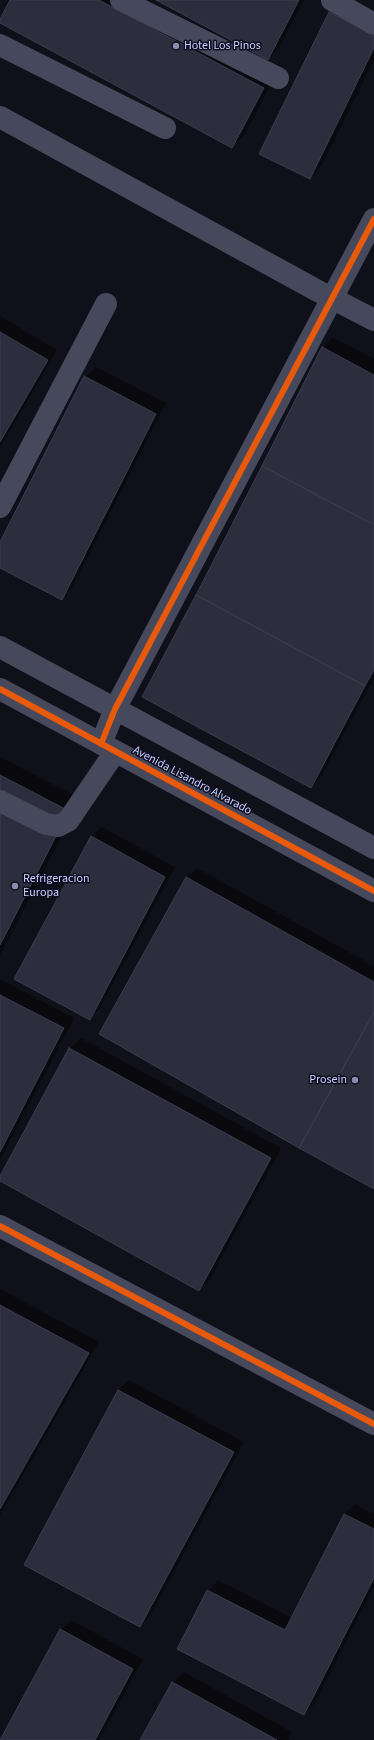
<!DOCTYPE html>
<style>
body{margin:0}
canvas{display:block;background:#10101a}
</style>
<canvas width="374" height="1740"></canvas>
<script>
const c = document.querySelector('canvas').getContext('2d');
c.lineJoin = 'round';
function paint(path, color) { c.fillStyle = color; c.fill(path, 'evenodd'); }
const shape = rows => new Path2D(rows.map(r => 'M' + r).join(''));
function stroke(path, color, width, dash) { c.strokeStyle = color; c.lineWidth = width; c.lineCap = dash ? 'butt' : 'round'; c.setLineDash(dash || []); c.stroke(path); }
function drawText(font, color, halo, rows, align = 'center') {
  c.font = font + ' "Source Sans 3",sans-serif'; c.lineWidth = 3; c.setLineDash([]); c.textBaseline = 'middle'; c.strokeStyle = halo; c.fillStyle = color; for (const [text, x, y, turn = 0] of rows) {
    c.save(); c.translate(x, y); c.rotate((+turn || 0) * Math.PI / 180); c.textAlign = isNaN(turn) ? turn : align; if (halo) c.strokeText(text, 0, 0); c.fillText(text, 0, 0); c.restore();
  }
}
paint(shape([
 [11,0,136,0,276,75,245,134,232,147,0,22],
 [158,0,304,0,280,46,267,59],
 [342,0,374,15,374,60,322,165,309,178,329,13],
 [0,316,57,350,0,448],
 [333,337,374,359,374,678,321,777,310,787,323,348],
 [96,367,166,403,72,588,62,598,0,566,0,544,85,377],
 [0,757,81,799,0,955],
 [102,827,175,867,100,1008,90,1018,91,837],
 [197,868,374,966,374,1188,186,878],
 [0,979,74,1018,0,1160],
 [81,1038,281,1148,210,1279,199,1290,0,1180,70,1048],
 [0,1289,99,1342,0,1515],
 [129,1380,244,1442,150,1616,140,1626,26,1564,119,1390],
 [355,1504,374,1514,374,1586,315,1703,304,1714,208,1591,218,1580,292,1618,344,1514],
 [71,1620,143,1659,99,1740,1,1740,61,1630],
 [184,1672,292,1732,288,1740,142,1740,173,1682]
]), '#0007');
const building = shape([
 [10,0,99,0,264,88,232,148,0,23,0,19,10,0],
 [156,0,299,0,268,60,156,0],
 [329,12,374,35,374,48,310,179,259,154,329,12],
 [0,332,48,360,0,442,0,332],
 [322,347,374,375,374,525,262,466,322,347],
 [84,376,156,414,62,600,0,568,0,542,84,376],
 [262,466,374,525,374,670,365,686,196,595,262,466],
 [196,595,365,686,311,788,142,697,196,595],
 [0,775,69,811,0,945,0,775],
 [91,836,165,877,90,1020,14,979,91,836],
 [186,877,374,982,374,1012,299,1148,99,1034,186,877],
 [0,995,64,1028,0,1152,0,995],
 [374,1012,374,1189,299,1148,374,1012],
 [69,1048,271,1158,199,1291,0,1181,0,1176,69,1048],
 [0,1305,89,1353,0,1509,0,1305],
 [118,1390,234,1452,140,1627,24,1565,118,1390],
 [344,1514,374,1529,374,1578,304,1715,177,1649,207,1590,285,1630,344,1514],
 [60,1629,133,1669,95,1740,0,1740,60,1629],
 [172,1682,277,1740,140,1740,172,1682]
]);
paint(building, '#2d2e3d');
stroke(building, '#3a3c4f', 1);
stroke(shape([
 [121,0,278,78],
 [332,0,374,24],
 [0,45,165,128],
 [0,117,316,290,374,320],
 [0,507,106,304],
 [0,647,374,848],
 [0,689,374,891],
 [101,744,115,709,374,219],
 [0,801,46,824,58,826,68,821,115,752],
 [0,1226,374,1424]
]), '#45495b', 22);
stroke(shape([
 [0,689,374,891],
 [101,744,115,709,374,219],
 [0,1226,374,1424]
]), '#e8590c', 6);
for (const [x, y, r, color] of [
 [176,46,4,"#888daf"],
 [15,886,4,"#888daf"],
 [355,1080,4,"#888daf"]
]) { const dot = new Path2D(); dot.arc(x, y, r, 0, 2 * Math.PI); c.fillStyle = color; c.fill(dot); stroke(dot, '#0c0d1e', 1.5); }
drawText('12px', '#c9d1ff', '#0c0d1e', [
 ["Hotel Los Pinos",184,46],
 ["Refrigeracion",23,879],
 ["Europa",23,893],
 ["Prosein",347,1080,"right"]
], 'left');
drawText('12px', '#c9d1ff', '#0c0d1e', [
 ["Avenida Lisandro Alvarado",192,781,28]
]);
</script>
